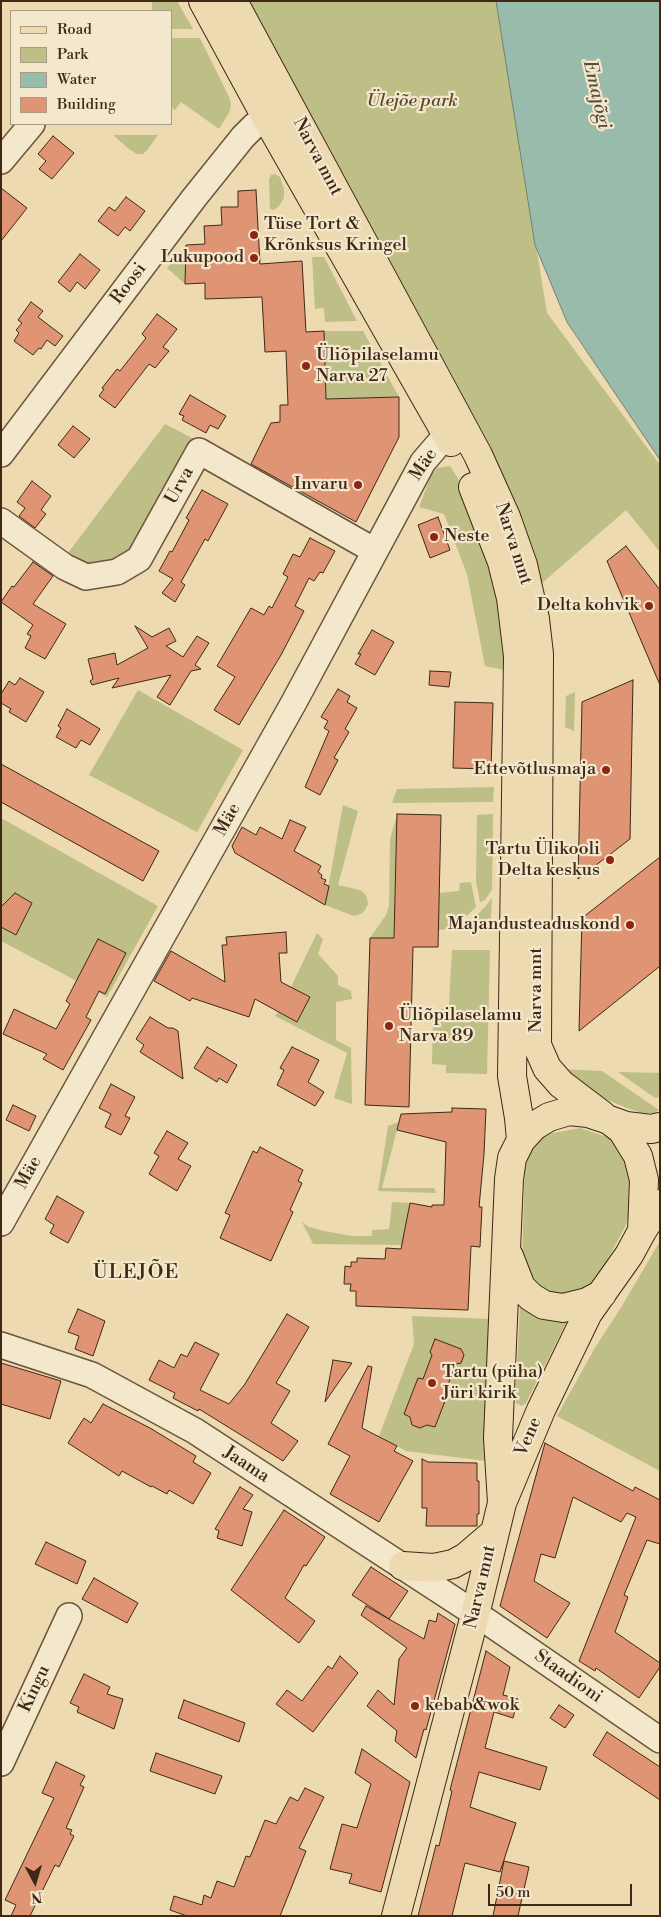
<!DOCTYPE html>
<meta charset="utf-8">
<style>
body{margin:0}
#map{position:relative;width:661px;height:1917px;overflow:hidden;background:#eddab0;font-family:"Libre Bodoni",serif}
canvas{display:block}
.frame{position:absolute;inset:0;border:2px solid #402817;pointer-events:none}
.legend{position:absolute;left:10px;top:10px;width:162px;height:115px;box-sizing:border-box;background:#f3e7cc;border:1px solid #ab9b84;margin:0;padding:6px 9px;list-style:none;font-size:15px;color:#402817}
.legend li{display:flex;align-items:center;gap:10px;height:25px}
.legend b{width:25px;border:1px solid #ab9b84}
.north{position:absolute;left:10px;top:1857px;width:50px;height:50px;-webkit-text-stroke:4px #f3e7cc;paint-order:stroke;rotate:174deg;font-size:14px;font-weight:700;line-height:20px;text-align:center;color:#402817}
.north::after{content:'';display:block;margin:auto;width:18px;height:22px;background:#402817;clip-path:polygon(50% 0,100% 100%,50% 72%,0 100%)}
.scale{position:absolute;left:488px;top:1884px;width:144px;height:22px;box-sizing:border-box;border:2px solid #402817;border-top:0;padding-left:6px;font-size:15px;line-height:18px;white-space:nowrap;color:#402817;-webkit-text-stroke:4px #f3e7cc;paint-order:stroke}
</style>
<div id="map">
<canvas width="661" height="1917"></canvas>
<div class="frame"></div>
<ul class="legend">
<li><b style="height:6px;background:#eddab0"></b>Road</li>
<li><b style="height:14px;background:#bebe87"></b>Park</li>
<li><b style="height:14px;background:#99bbac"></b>Water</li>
<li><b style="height:14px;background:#df9574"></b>Building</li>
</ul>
<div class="north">N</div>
<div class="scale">50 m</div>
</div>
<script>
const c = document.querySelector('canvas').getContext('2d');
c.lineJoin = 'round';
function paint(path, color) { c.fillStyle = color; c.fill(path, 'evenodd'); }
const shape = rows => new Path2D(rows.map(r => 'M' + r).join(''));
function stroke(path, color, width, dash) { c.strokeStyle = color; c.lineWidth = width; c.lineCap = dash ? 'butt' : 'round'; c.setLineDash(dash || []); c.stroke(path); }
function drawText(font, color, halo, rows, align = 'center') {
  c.font = font + ' "Libre Bodoni",serif'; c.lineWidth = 4.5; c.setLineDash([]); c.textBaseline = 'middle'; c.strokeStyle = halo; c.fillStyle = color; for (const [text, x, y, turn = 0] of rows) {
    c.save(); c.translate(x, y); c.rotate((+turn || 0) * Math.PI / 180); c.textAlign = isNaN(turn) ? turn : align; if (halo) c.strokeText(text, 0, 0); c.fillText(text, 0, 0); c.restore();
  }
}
paint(shape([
 [152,1,177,1,193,29,171,29,171,11,152,11],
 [249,1,496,1,547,313,660,465,660,552,626,510,541,584,517,504,451,374,322,143],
 [171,38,200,38,230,99,231,106,229,113,219,129,181,102,175,110,171,107],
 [113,135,158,135,148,149,143,154,137,154,129,149],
 [275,174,280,177,284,189,284,198,279,206,274,210,270,209,269,179,271,175],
 [186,245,185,284,167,268],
 [312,257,324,257,357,321,325,322,324,308,315,309],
 [324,331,363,331,399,397,326,399],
 [165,424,198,441,134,568,59,565],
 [450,466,461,483,477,519,504,626,504,670,485,666,467,574,444,514,419,507,431,476,437,468],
 [138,690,243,750,197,832,89,775],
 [575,692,574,731,565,727,566,696],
 [494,787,493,802,392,803,397,789],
 [343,805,358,811,338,885,360,890,364,893,367,898,368,904,365,910,361,914,354,916,325,905],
 [493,814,492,890,485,900,480,902,476,882,477,815],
 [397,815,394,938,370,938,386,915,389,906,390,839],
 [1,818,158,906,107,997,1,941],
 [471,882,476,907,453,929,438,930,439,893,459,891,460,883],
 [492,898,490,931,461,931,485,907],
 [317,933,323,939,318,954,338,976,338,985,351,991,352,999,336,1002,336,1040,351,1048,352,1104,334,1098,347,1053,275,1016,278,1012,297,1021,309,997,291,987],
 [452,950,490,950,487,1074,446,1073,446,1065,432,1064,433,1015,449,1005],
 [560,1069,602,1071,659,1110,654,1113,641,1113,619,1105,595,1094],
 [618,1072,660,1073,660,1097,655,1098],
 [399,1122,382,1188,434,1188,436,1193,378,1191,388,1126],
 [580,1128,616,1140,628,1158,635,1189,626,1225,591,1290,568,1300,544,1294,528,1282,522,1262,525,1160,538,1141,548,1134],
 [392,1202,410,1203,402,1245,313,1244,302,1222,309,1227,324,1231,352,1236,372,1236,372,1230,389,1229],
 [660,1241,660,1471,557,1416,596,1346,622,1306],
 [520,1306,568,1319,526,1403,522,1406,516,1403,515,1399],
 [412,1316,491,1319,486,1461,406,1451,379,1436,414,1344]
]), '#bebe87');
const water = shape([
 [496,1,660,1,660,460,567,322,535,245,496,1]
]);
paint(water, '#99bbac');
stroke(water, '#758070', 1);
const building = shape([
 [53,136,74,153,52,179,39,169,46,161,38,154,53,136],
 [1,188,27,208,1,241,1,188],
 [256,190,260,264,302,261,306,332,324,331,326,399,399,397,399,437,356,522,251,464,271,423,280,422,280,405,288,405,286,351,265,352,262,297,205,299,205,283,185,284,186,245,205,244,204,226,222,225,221,207,238,207,238,191,256,190],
 [126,197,145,211,130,231,125,227,118,236,98,221,109,207,115,211,126,197],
 [80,254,100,270,85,289,77,282,70,292,58,282,80,254],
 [31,302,43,311,38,317,63,336,55,346,47,340,41,349,39,348,33,355,14,341,19,333,16,330,22,323,18,320,31,302],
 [157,314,177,329,163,347,169,351,155,368,149,364,115,408,99,396,104,389,102,388,117,369,120,371,146,338,142,334,157,314],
 [190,395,226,416,218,429,210,425,206,433,182,420,184,416,179,414,190,395],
 [73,426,90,439,74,458,58,445,73,426],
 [32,481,51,496,41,510,46,514,35,528,19,516,25,508,17,502,32,481],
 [202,490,228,504,208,541,205,539,181,582,185,585,175,602,162,593,173,579,159,571,170,551,172,552,189,520,186,518,202,490],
 [438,517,450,550,430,558,418,525,438,517],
 [310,538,335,551,323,573,320,572,314,581,309,578,295,606,304,611,281,655,239,725,214,710,235,677,217,666,251,608,264,615,269,606,272,608,288,577,283,574,293,554,300,557,310,538],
 [626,546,660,590,660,685,607,561,626,546],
 [33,562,53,576,33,604,66,624,45,659,25,648,31,636,27,634,33,625,1,602,12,586,14,587,33,562],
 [135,626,152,637,169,628,176,641,166,646,183,657,197,636,209,643,195,665,201,669,191,671,170,705,157,697,171,675,112,688,119,678,92,685,90,681,93,679,88,659,115,653,117,665,148,648,135,626],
 [372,630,394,642,375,675,355,664,361,654,358,654,372,630],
 [430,671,451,672,449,687,429,685,430,671],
 [20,678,44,692,26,722,9,712,11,709,1,703,1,694,9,681,15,685,20,678],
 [633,680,630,839,578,879,582,702,633,680],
 [338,689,350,696,347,702,357,708,345,729,349,732,334,758,338,760,320,795,305,787,329,731,324,728,328,721,321,717,338,689],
 [455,702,493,703,491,769,453,768,455,702],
 [67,709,100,729,90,745,81,740,76,748,56,737,61,728,58,726,67,709],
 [1,764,159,851,143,881,1,802,1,764],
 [397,814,441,815,438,947,413,947,409,1107,365,1105,370,938,394,938,397,814],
 [290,820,306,827,294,851,321,866,318,872,322,875,321,878,326,880,324,884,329,886,325,905,235,853,232,846,242,827,256,835,260,827,282,839,290,820],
 [660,857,660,966,579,1031,582,918,660,857],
 [15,893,32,903,16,935,1,927,1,907,15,893],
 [286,932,287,953,279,953,281,982,310,997,297,1022,255,999,249,1017,192,998,190,1001,154,981,171,951,225,982,222,945,227,945,226,937,286,932],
 [98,939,126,953,105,994,99,991,86,1017,91,1020,63,1070,43,1059,47,1054,3,1034,14,1009,56,1029,70,1004,66,1001,98,939],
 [150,1017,168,1028,173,1028,178,1031,183,1079,140,1052,144,1045,136,1039,150,1017],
 [207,1047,237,1065,227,1083,219,1078,217,1082,194,1068,207,1047],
 [292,1047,319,1060,308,1082,324,1092,315,1106,277,1085,284,1070,280,1068,292,1047],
 [111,1084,135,1097,125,1116,130,1118,121,1135,105,1127,111,1114,99,1108,111,1084],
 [13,1105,36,1116,29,1131,6,1120,13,1105],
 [452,1108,486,1109,484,1154,479,1207,482,1207,480,1247,471,1246,468,1310,356,1306,356,1291,350,1291,351,1284,344,1284,345,1266,351,1267,351,1262,357,1262,357,1258,385,1259,386,1248,401,1249,410,1203,432,1207,432,1205,444,1205,446,1142,397,1130,401,1114,452,1112,452,1108],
 [167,1131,188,1143,178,1159,191,1166,177,1191,149,1174,159,1156,154,1153,167,1131],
 [260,1147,303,1170,298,1181,302,1183,290,1210,293,1212,271,1261,220,1238,230,1215,225,1213,253,1151,257,1153,260,1147],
 [57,1196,84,1212,68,1243,50,1233,54,1225,45,1219,57,1196],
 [78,1309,105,1321,93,1356,75,1349,79,1336,68,1332,78,1309],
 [287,1314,309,1327,276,1383,290,1391,271,1423,298,1441,283,1461,199,1409,198,1411,173,1398,175,1393,149,1380,159,1360,174,1368,181,1354,187,1357,195,1342,219,1354,200,1390,229,1404,245,1384,287,1314],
 [435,1339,461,1349,464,1355,461,1363,456,1364,447,1387,450,1388,435,1427,427,1425,420,1428,412,1425,410,1417,404,1414,418,1378,423,1379,432,1355,430,1352,435,1339],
 [333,1360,352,1363,325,1402,333,1360],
 [1,1363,61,1381,50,1419,1,1404,1,1363],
 [368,1366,372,1367,362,1428,397,1446,394,1451,413,1461,379,1522,330,1494,350,1456,328,1444,368,1366],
 [103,1404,150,1428,196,1456,193,1462,211,1473,193,1504,169,1490,167,1494,152,1486,151,1487,122,1471,119,1476,68,1443,84,1418,91,1423,103,1404],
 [545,1443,633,1491,635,1487,660,1500,660,1544,647,1540,624,1595,628,1597,615,1632,660,1663,660,1667,639,1698,596,1668,595,1671,579,1661,636,1517,627,1513,621,1522,573,1497,555,1558,541,1554,534,1581,570,1603,547,1638,500,1606,545,1443],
 [422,1459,428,1462,477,1463,477,1481,479,1481,479,1514,477,1514,477,1526,426,1526,427,1508,422,1508,422,1459],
 [240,1487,253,1495,243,1509,252,1512,242,1546,217,1538,219,1531,215,1529,240,1487],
 [284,1510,325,1537,306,1566,304,1565,285,1598,315,1621,299,1643,231,1590,284,1510],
 [46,1542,86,1561,77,1584,35,1564,46,1542],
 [371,1567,408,1591,389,1619,352,1595,371,1567],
 [94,1578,138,1603,127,1623,82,1599,94,1578],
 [366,1606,424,1639,429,1620,436,1622,438,1613,455,1624,426,1730,424,1729,416,1758,395,1741,397,1731,367,1706,378,1690,394,1705,399,1659,407,1648,361,1615,366,1606],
 [486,1651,510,1667,503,1695,518,1699,513,1718,494,1712,485,1748,547,1767,540,1790,479,1772,470,1807,516,1823,500,1872,465,1863,452,1916,418,1916,436,1845,439,1846,452,1791,450,1790,486,1651],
 [340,1656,358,1673,313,1732,276,1704,287,1690,302,1701,328,1666,332,1669,340,1656],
 [84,1674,110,1687,107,1694,123,1699,114,1729,77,1712,79,1707,70,1703,84,1674],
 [184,1700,245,1723,239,1742,178,1718,184,1700],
 [559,1705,574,1715,565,1728,550,1718,559,1705],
 [607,1732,660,1767,660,1800,593,1755,607,1732],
 [362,1749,410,1782,381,1892,349,1883,352,1874,330,1869,342,1824,357,1828,371,1784,355,1773,362,1749],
 [156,1753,222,1776,215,1794,150,1771,156,1753],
 [56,1762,85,1776,80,1785,84,1787,66,1828,72,1830,70,1834,74,1836,59,1867,55,1865,30,1916,11,1916,16,1905,5,1900,54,1798,42,1793,56,1762],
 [305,1788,324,1797,299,1848,306,1851,280,1916,187,1916,170,1910,174,1896,202,1905,204,1895,211,1898,217,1881,234,1887,246,1856,250,1857,265,1820,276,1824,290,1797,298,1801,305,1788],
 [504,1861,529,1867,518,1916,493,1916,504,1861]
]);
paint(building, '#df9574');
stroke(building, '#402817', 1);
const minor = shape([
 [1,161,32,124],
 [1,454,194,198,243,137,254,126,284,105],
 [1,521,65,567,86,577,117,572,139,559,199,451,375,551],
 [1,1223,293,704,423,462,447,434,462,424],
 [1,1345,92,1375,195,1431,491,1624,660,1740],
 [1,1763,69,1616]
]);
const major = shape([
 [609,1120,626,1126,651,1129,660,1127],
 [642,1231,660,1204]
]);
const highway = shape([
 [203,1,266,117,451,442],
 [233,1,478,455,506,517,523,565,535,619,539,654,537,1045,547,1068,561,1084,602,1115],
 [473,487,502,562,511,598,518,656,512,1076,519,1118,521,1140],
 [509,1256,521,1287,531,1297,544,1305,563,1308,587,1302,602,1294],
 [403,1566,434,1568,453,1564,466,1557,494,1533],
 [396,1916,475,1615,502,1503,498,1438,509,1179,512,1158,521,1140,534,1126,549,1117,569,1111,588,1113,609,1120,622,1130,638,1156,644,1180,642,1231,629,1255,588,1313,541,1410,502,1503]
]);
stroke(minor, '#6b543d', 28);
stroke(major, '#402817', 30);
stroke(highway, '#402817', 30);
stroke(minor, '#f3e7cc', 25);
stroke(major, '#eddab0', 28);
stroke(highway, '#eddab0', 28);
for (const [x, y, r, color] of [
 [254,235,5,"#8f2418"],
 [254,258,5,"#8f2418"],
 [306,366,5,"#8f2418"],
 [358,485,5,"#8f2418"],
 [434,537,5,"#8f2418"],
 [649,606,5,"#8f2418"],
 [606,770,5,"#8f2418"],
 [610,860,5,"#8f2418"],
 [630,925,5,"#8f2418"],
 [389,1026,5,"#8f2418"],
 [432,1383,5,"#8f2418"],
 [415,1706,5,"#8f2418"]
]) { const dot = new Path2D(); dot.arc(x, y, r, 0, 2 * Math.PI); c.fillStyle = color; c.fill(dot); stroke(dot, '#f3e7cc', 2); }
drawText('italic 18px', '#59462d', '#f3e7cc', [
 ["Ülejõe park",412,102]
]);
drawText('18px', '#402817', '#f3e7cc', [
 ["Narva mnt",317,157,62],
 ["Roosi",129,284,-53],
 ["Mäe",424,465,-56],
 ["Urva",180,486,-61],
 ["Narva mnt",513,544,72],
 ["Mäe",228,820,-61],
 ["Narva mnt",537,990,-90],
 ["Mäe",29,1173,-61],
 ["Vene",529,1437,-67],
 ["Jaama",246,1465,33],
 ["Narva mnt",481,1587,-77],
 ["Staadioni",568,1677,35],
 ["Kingu",35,1689,-65]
]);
drawText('18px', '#402817', '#f3e7cc', [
 ["Tüse Tort &",264,225],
 ["Krõnksus Kringel",264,246],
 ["Lukupood",244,258,"right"],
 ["Üliõpilaselamu",316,356],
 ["Narva 27",316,377],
 ["Invaru",348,485,"right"],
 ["Neste",444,537],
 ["Delta kohvik",639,606,"right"],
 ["Ettevõtlusmaja",596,770,"right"],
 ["Tartu Ülikooli",600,850,"right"],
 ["Delta keskus",600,871,"right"],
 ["Majandusteaduskond",620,925,"right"],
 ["Üliõpilaselamu",399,1016],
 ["Narva 89",399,1037],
 ["Tartu (püha)",442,1373],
 ["Jüri kirik",442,1394],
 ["kebab&wok",425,1706]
], 'left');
drawText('italic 19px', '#564d3c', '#f3e7cc', [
 ["Emajõgi",596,95,77]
]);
c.letterSpacing = '1px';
drawText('20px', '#402817', '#f3e7cc', [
 ["ÜLEJÕE",136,1273]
]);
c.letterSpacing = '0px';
</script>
